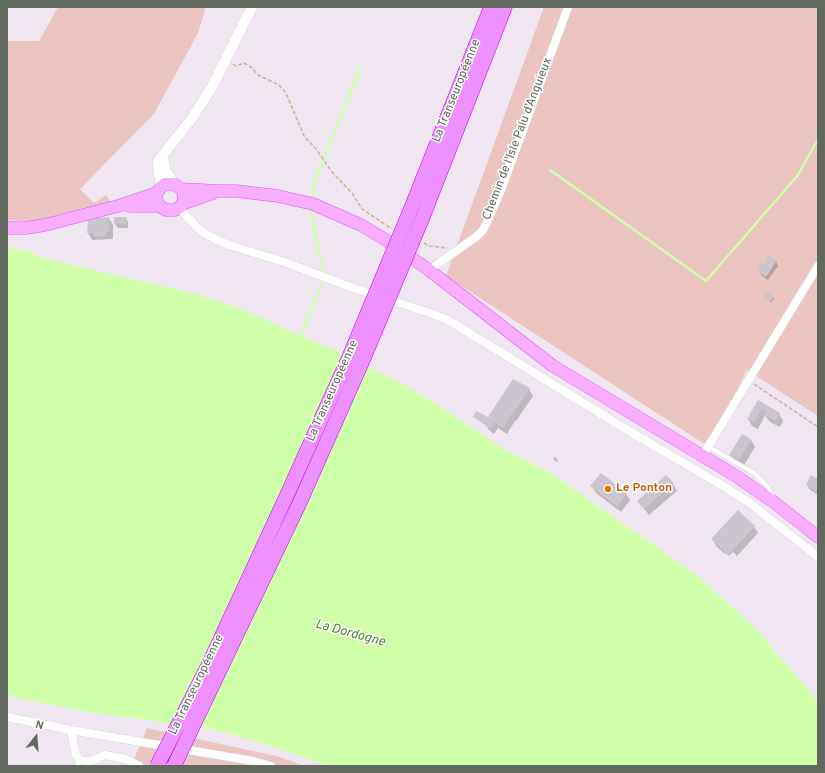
<!DOCTYPE html>
<meta charset="utf-8">
<style>
body{margin:0}
#map{position:relative;width:825px;height:773px;overflow:hidden;background:#f0e6f1;font-family:Overpass,sans-serif}
canvas{display:block}
.frame{position:absolute;inset:0;border:8px solid #61685e;pointer-events:none}
.north{position:absolute;left:16px;top:717px;width:40px;height:40px;-webkit-text-stroke:3px #fff;paint-order:stroke;rotate:17deg;font-size:11px;font-weight:700;line-height:16px;text-align:center;color:#61685e}
.north::after{content:'';display:block;margin:auto;width:14px;height:18px;background:#61685e;clip-path:polygon(50% 0,100% 100%,50% 72%,0 100%)}
</style>
<div id="map">
<canvas width="825" height="773"></canvas>
<div class="frame"></div>
<div class="north">N</div>
</div>
<script>
const c = document.querySelector('canvas').getContext('2d');
c.lineJoin = 'round';
function paint(path, color) { c.fillStyle = color; c.fill(path, 'evenodd'); }
const shape = rows => new Path2D(rows.map(r => 'M' + r).join(''));
function stroke(path, color, width, dash) { c.strokeStyle = color; c.lineWidth = width; c.lineCap = dash ? 'butt' : 'round'; c.setLineDash(dash || []); c.stroke(path); }
function drawText(font, color, halo, rows, align = 'center') {
  c.font = font + ' Overpass,sans-serif'; c.lineWidth = 3; c.setLineDash([]); c.textBaseline = 'middle'; c.strokeStyle = halo; c.fillStyle = color; for (const [text, x, y, turn = 0] of rows) {
    c.save(); c.translate(x, y); c.rotate((+turn || 0) * Math.PI / 180); c.textAlign = isNaN(turn) ? turn : align; if (halo) c.strokeText(text, 0, 0); c.fillText(text, 0, 0); c.restore();
  }
}
paint(shape([
 [58,7,206,7,198,33,154,114,80,189,94,203,106,195,111,202,32,222,7,220,7,41,39,41],
 [544,7,818,7,818,416,747,370,709,447,446,276],
 [147,728,280,757,304,766,131,766]
]), '#ebc5c1');
paint(shape([
 [7,248,32,252,37,256,85,268,193,293,234,306,352,358,410,388,455,416,502,448,551,473,699,577,755,628,818,701,818,766,329,766,255,741,211,729,87,712,7,696]
]), '#d0ffa9');
paint(shape([
 [109,218,113,225,113,239,92,240,88,233],
 [115,218,126,218,128,222,128,228,118,228,115,224],
 [776,261,778,266,768,280,762,276,759,271,761,268,760,265],
 [765,297,773,297,774,299,771,303],
 [529,389,533,396,516,421,515,421,507,434,498,428,494,434,489,430,486,425,474,417,488,419],
 [758,401,779,414,783,421,780,427,770,422,765,415,758,429,752,426,748,419],
 [742,435,751,440,755,447,743,467,734,462,731,455],
 [555,457,558,460,557,462,553,459],
 [818,481,818,495,809,489,807,485],
 [673,484,677,491,649,515,638,501],
 [592,486,626,494,630,500,621,512,596,493],
 [754,527,758,533,737,556,733,552,729,556,727,553,725,554,716,546,713,539]
]), '#0003');
stroke(shape([
 [550,170,706,281,798,175,818,139],
 [312,200,314,183,360,68],
 [312,207,312,216,316,240,323,269],
 [300,338,321,285]
]), '#d0ffa9', 2.5);
paint(shape([
 [109,217,109,232,106,232,106,236,94,236,93,233,87,233,88,219],
 [114,217,126,217,126,224,114,224],
 [769,255,777,260,766,277,758,271,761,267,759,265,761,262,764,264],
 [768,292,774,297,770,302,764,297],
 [513,379,530,388,512,415,511,414,503,428,494,422,490,428,473,417,476,411,488,417],
 [758,400,780,413,776,421,765,415,767,412,761,409,754,422,747,419],
 [742,434,751,439,739,460,729,455],
 [601,473,627,493,617,506,590,486],
 [666,475,674,483,644,509,637,501],
 [811,475,818,479,818,493,806,485],
 [738,510,755,526,728,555,711,539]
]), '#ccc5d0');
const service = shape([
 [709,447,754,473,764,483,771,492,773,497],
 [77,766,80,760]
]);
const minor = shape([
 [179,208,201,231,213,238,229,245,284,262,359,290,427,312,448,320,629,431,718,483,750,503,818,557],
 [429,270,476,237,483,230,487,222,501,190,568,7],
 [703,455,818,266],
 [7,717,71,730,253,761,271,766],
 [71,730,76,755,80,760,89,762,105,755,126,759,139,766]
]);
const tertiary = shape([
 [163,159,166,171,174,184],
 [161,187,158,164,159,160,192,118,212,87,252,7]
]);
const primary = shape([
 [181,189,220,191,236,191,278,196,313,204,361,225,386,240,429,270,553,366,736,476,775,503,818,537],
 [182,204,213,193],
 [129,206,159,206,166,210,175,210,181,206,184,200,183,192,181,189,174,184,165,184,161,187,157,193,156,198,159,206],
 [7,228,26,228,45,225,118,206,157,193]
]);
const motorway = shape([
 [410,211,491,7],
 [422,219,505,7]
]);
stroke(service, '#d5dbd4', 5);
stroke(minor, '#d5dbd4', 9);
stroke(tertiary, '#d5dbd4', 11);
stroke(primary, '#e152ff', 13);
stroke(motorway, '#c400f8', 15);
stroke(shape([
 [233,64,236,66,244,63,251,67,258,75,279,85,286,93,304,136,316,149,332,172,352,193,362,209,392,229],
 [424,243,429,246,448,248],
 [754,384,818,427]
]), '#d2b09b', 1.5, [4, 2]);
stroke(service, '#fff', 4);
stroke(minor, '#fff', 8);
stroke(tertiary, '#fff', 10);
stroke(primary, '#faaeff', 12);
stroke(motorway, '#ee90ff', 14);
const motorwayBridge = shape([
 [157,766,208,666,287,495,350,355,410,211],
 [174,766,300,502,363,360,422,219]
]);
stroke(motorwayBridge, '#c400f8', 15, []);
stroke(motorwayBridge, '#ee90ff', 14);
for (const [x, y, r, color] of [
 [608,489,4,"#e8710a"]
]) { const dot = new Path2D(); dot.arc(x, y, r, 0, 2 * Math.PI); c.fillStyle = color; c.fill(dot); stroke(dot, '#fff', 1.5); }
drawText('12px', '#61685e', '#fff', [
 ["La Transeuropéenne",457,91,-68],
 ["Chemin de l'Isle Palu d’Anguieux",518,139,-69],
 ["La Transeuropéenne",333,391,-66],
 ["La Transeuropéenne",197,685,-64]
]);
drawText('bold 12px', '#c56008', '#fff', [
 ["Le Ponton",616,489]
], 'left');
drawText('italic 13px', '#4e842b', '#fff', [
 ["La Dordogne",350,634,15]
]);
</script>
